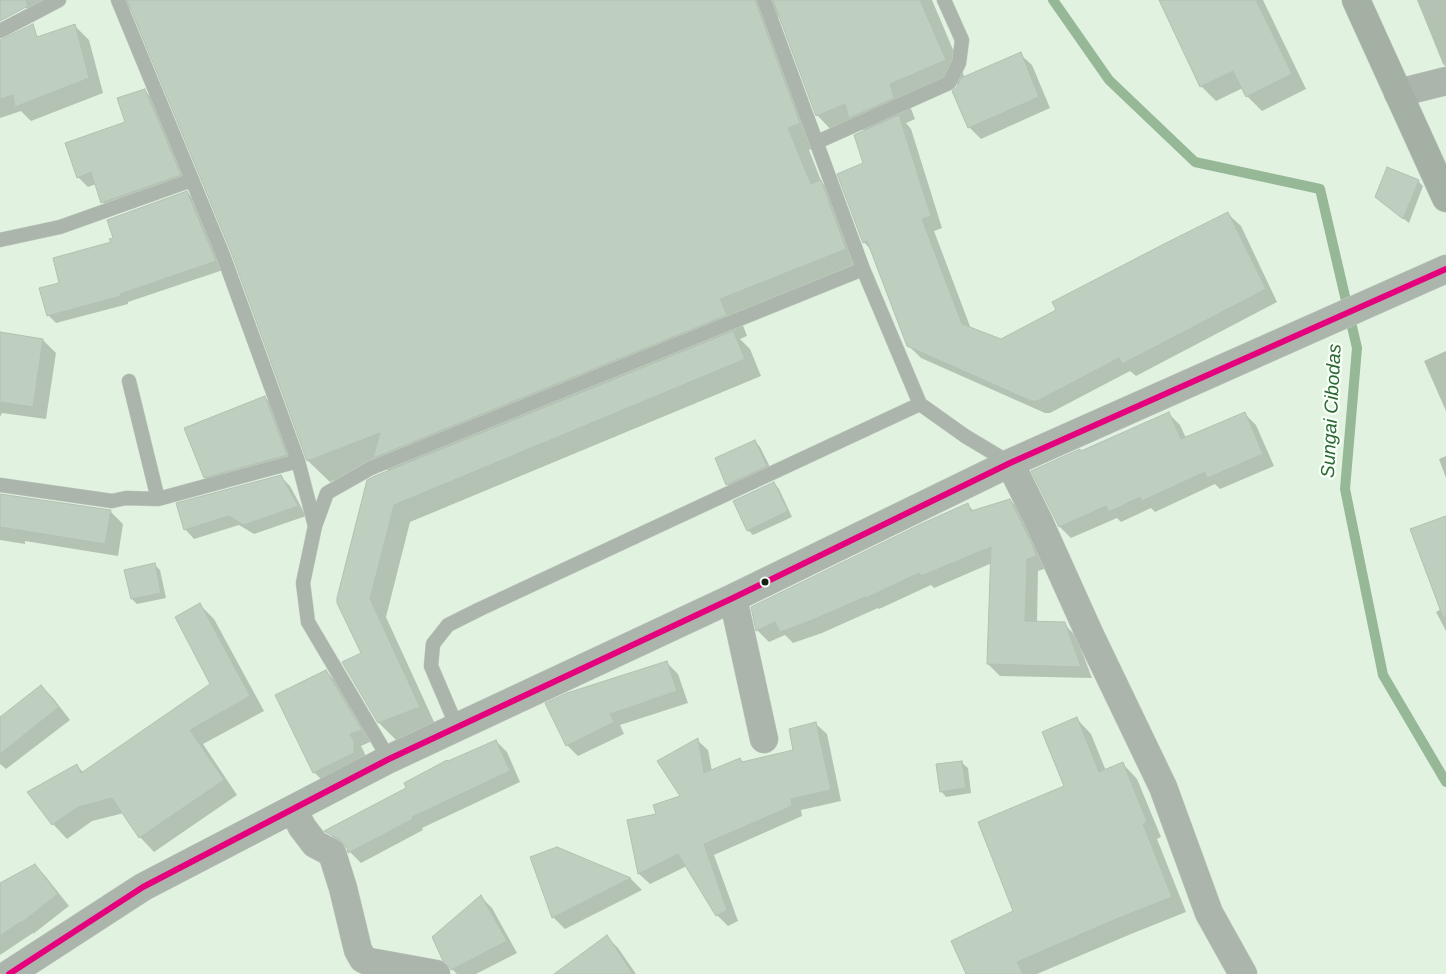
<!DOCTYPE html>
<style>
body{margin:0}
canvas{display:block;background:#e1f2e1}
</style>
<canvas width="1446" height="974"></canvas>
<script>
const c = document.querySelector('canvas').getContext('2d');
c.lineJoin = 'round';
function paint(path, color) { c.fillStyle = color; c.fill(path, 'evenodd'); }
const shape = rows => new Path2D(rows.map(r => 'M' + r).join(''));
function stroke(path, color, width, dash) { c.strokeStyle = color; c.lineWidth = width; c.lineCap = dash ? 'butt' : 'round'; c.setLineDash(dash || []); c.stroke(path); }
function drawText(font, color, halo, rows, align = 'center') {
  c.font = font + ' Arial,sans-serif'; c.lineWidth = 4.5; c.setLineDash([]); c.textBaseline = 'middle'; c.strokeStyle = halo; c.fillStyle = color; for (const [text, x, y, turn = 0] of rows) {
    c.save(); c.translate(x, y); c.rotate((+turn || 0) * Math.PI / 180); c.textAlign = isNaN(turn) ? turn : align; if (halo) c.strokeText(text, 0, 0); c.fillText(text, 0, 0); c.restore();
  }
}
paint(shape([
 [17,0,53,0,37,17],
 [121,0,932,0,965,78,1020,54,1032,65,1050,108,981,139,969,127,954,91,962,83,910,106,915,119,906,123,911,129,942,228,934,231,971,329,1001,341,1228,214,1241,226,1277,302,1136,376,1130,371,1050,413,1045,413,921,358,908,345,872,251,864,242,865,132,860,127,838,137,817,115,780,15,776,20,820,145,809,150,822,183,842,203,867,271,741,320,747,336,740,339,750,349,761,376,410,522,386,617,435,724,396,740,379,723,363,653,338,602,389,472,379,462,330,482,308,461,232,251,134,13],
 [1160,0,1263,0,1306,89,1262,111,1247,96,1243,88,1216,101,1201,86],
 [1417,0,1446,0,1446,67,1443,64],
 [75,26,89,40,103,93,31,121,21,111,0,118,0,53],
 [145,91,155,101,190,185,113,212,102,202,96,184,88,187,78,177,127,123],
 [1418,181,1423,186,1409,223,1382,202],
 [187,192,195,201,223,270,128,302,128,304,56,323,48,315,61,284,112,243],
 [0,334,43,340,56,353,46,419,2,413,0,417],
 [1446,351,1446,411,1424,361],
 [265,397,276,409,297,467,216,488,205,477],
 [1244,413,1256,425,1274,466,1220,489,1215,484,1155,512,1151,508,1121,522,1117,518,1071,538,1060,527,1082,452,1169,414,1180,425,1186,438],
 [755,441,760,447,772,471,733,489,727,484],
 [1446,456,1446,478,1439,459],
 [280,476,290,486,306,516,254,534,239,525,194,539,185,529],
 [774,483,779,489,792,517,753,535,748,530],
 [0,495,110,511,123,524,118,556,25,541,25,544,0,540],
 [1010,500,1022,512,1047,568,1038,571,1037,623,1064,624,1076,636,1092,678,1000,676,988,664,992,563,934,588,931,585,879,609,878,608,822,633,793,643,785,635,769,642,757,630,967,505,974,511],
 [1446,517,1446,631,1436,612,1441,609],
 [154,564,160,570,166,598,137,604,132,599,126,571],
 [200,605,214,619,264,711,203,744,237,795,154,852,140,837,124,813,92,821,67,839,53,824,77,766,84,773,212,684],
 [666,662,678,674,688,703,620,725,624,734,578,756,567,745],
 [326,671,337,683,372,741,361,746,365,754,365,764,326,784,314,772],
 [41,686,53,698,70,720,6,769,0,764,0,719],
 [1077,719,1091,734,1106,771,1123,764,1137,779,1161,837,1157,839,1186,912,1131,934,1037,974,968,974,1015,912,1066,787],
 [816,724,827,734,841,801,801,810,802,816,714,855,738,921,728,926,717,915,687,866,650,884,639,874,629,821,658,815,682,796,697,740,708,750,712,771,740,759,744,763,795,751],
 [496,741,507,752,520,782,422,828,423,830,361,863,350,852,348,848,337,842,327,831,408,788,448,762],
 [962,763,968,768,971,793,946,797,941,791],
 [557,848,631,879,642,890,565,929,553,917,532,858],
 [35,865,46,877,69,906,33,934,33,933,0,955,0,889],
 [481,897,492,908,517,953,476,974,457,974,452,969],
 [607,937,618,948,636,974,574,974]
]), '#0003');
stroke(shape([
 [1053,0,1109,80,1195,162,1320,189,1357,348,1345,489,1383,675,1446,782]
]), '#96b897', 10);
const building = shape([
 [0,0,26,0,28,6,0,21,0,0],
 [127,0,755,0,800,123,788,128,811,184,821,180,846,249,720,299,727,315,373,458,380,433,307,461,231,252,127,0],
 [773,0,920,0,946,60,890,84,894,98,849,118,845,104,816,116,773,0],
 [1159,0,1256,0,1292,74,1246,97,1233,71,1200,87,1159,0],
 [33,24,37,37,75,24,89,78,15,107,13,95,0,99,0,40,33,24],
 [1021,52,1039,97,968,128,952,91,957,87,961,78,1021,52],
 [145,89,181,175,101,203,91,172,77,178,65,143,125,122,117,98,145,89],
 [899,115,931,216,922,219,962,324,1001,339,1056,310,1052,302,1164,244,1228,212,1266,289,1122,364,1119,358,1037,401,1031,401,907,346,867,241,863,243,837,174,863,163,854,135,899,115],
 [1387,167,1419,180,1403,219,1375,197,1387,167],
 [187,191,216,261,120,294,121,296,47,316,39,288,59,283,53,258,111,242,109,239,113,238,107,220,187,191],
 [733,331,745,359,394,505,370,599,420,707,378,723,342,662,361,653,337,603,337,598,367,480,375,476,733,331],
 [0,332,43,339,33,407,0,402,0,332],
 [265,396,287,455,204,478,184,428,265,396],
 [1169,412,1181,439,1245,412,1263,454,1207,478,1205,472,1142,501,1140,497,1109,512,1106,506,1059,527,1031,471,1080,449,1081,451,1169,412],
 [755,440,767,466,726,485,715,458,755,440],
 [281,475,298,506,244,525,229,516,184,530,176,503,281,475],
 [774,482,788,511,747,531,733,501,774,482],
 [0,494,111,510,105,544,0,527,0,494],
 [1010,499,1033,546,1036,556,1027,559,1025,621,1065,622,1081,667,987,664,991,547,921,576,919,573,866,598,865,597,810,621,780,632,775,622,756,631,751,607,921,524,968,503,971,511,1010,499],
 [1446,516,1446,617,1443,617,1410,529,1446,516],
 [155,563,161,593,131,599,124,570,155,563],
 [200,603,250,696,190,730,224,780,139,838,112,798,78,807,52,825,27,792,77,764,81,773,210,684,175,617,200,603],
 [667,661,677,691,610,714,614,722,566,746,545,703,567,693,667,661],
 [326,670,362,730,350,734,354,742,354,753,313,773,275,695,326,670],
 [41,685,59,707,0,754,0,717,41,685],
 [1077,717,1099,772,1123,762,1147,822,1143,824,1172,897,1116,919,1017,962,1023,974,966,974,951,941,1013,911,978,822,1064,786,1042,732,1077,717],
 [816,722,831,790,791,799,792,806,704,844,727,910,716,916,678,854,638,874,627,820,656,814,653,805,680,796,657,761,698,738,704,773,740,758,742,762,793,750,789,729,816,722],
 [496,740,510,771,412,817,413,819,348,853,347,848,340,840,324,831,406,788,404,783,447,760,448,761,496,740],
 [962,761,966,788,940,792,936,764,962,761],
 [557,847,631,878,552,918,530,857,557,847],
 [35,864,58,894,21,923,20,922,0,936,0,883,35,864],
 [481,895,507,941,451,970,446,962,443,961,432,937,481,895],
 [607,935,633,974,554,974,607,935]
]);
paint(building, '#bfcfbf');
stroke(building, '#b3c0b3', 1);
const service = shape([
 [118,0,223,255,298,461,315,526],
 [0,31,59,0],
 [817,142,949,83,959,63,962,40,944,0],
 [0,240,60,227,192,180],
 [863,269,920,404,965,436,1010,463],
 [129,381,158,499],
 [0,485,112,501,126,498,158,499,298,461],
 [457,727,431,666,433,644,448,625,480,609,920,404],
 [389,759,308,622,303,583,315,526,327,493,371,468,863,269,764,0]
]);
const minor = shape([
 [1398,93,1446,81],
 [1010,463,1039,522,1089,633,1163,787,1209,913,1243,974],
 [733,598,764,739],
 [293,809,302,827,315,844,332,853,343,888,358,950,363,959,370,962,436,974],
 [9,974,143,887,389,759,733,598,1010,463,1446,269]
]);
const trunk = shape([
 [1356,0,1446,198]
]);
stroke(service, '#c2cfc2', 15);
stroke(minor, '#c2cfc2', 29);
stroke(trunk, '#c2cfc2', 29);
stroke(service, '#abb5ab', 14);
stroke(minor, '#abb5ab', 28);
stroke(trunk, '#a4b0a4', 28);
stroke(shape([
 [9,974,143,887,389,759,733,598,1010,463,1446,269]
]), '#e5007d', 6);
for (const [x, y, r, color] of [
 [765,582,4.5,"#162116"]
]) { const dot = new Path2D(); dot.arc(x, y, r, 0, 2 * Math.PI); c.fillStyle = color; c.fill(dot); stroke(dot, '#f8fef8', 2); }
drawText('italic 19px', '#2b6731', '#f8fef8', [
 ["Sungai Cibodas",1332,411,-87]
]);
</script>
